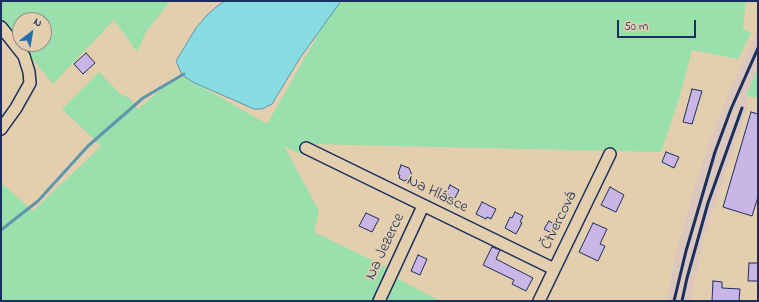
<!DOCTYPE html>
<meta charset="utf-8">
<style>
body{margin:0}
#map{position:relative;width:759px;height:302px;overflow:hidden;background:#e3cead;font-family:"Indie Flower",sans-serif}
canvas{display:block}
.frame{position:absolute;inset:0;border:2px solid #1b2f5e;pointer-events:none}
.north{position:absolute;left:12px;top:12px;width:40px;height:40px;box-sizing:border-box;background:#e3cead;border:1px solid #938e8d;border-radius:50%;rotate:31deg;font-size:11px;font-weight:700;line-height:16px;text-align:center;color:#1b2f5e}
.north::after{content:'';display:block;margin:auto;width:14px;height:18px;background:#1f6fb2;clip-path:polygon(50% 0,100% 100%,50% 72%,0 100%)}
.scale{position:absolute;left:617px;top:20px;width:79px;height:18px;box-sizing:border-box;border:2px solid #1b2f5e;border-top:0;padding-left:5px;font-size:12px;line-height:14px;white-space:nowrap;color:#1b2f5e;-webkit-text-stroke:3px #e3cead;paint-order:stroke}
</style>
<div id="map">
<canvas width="759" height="302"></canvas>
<div class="frame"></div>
<div class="north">N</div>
<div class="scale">50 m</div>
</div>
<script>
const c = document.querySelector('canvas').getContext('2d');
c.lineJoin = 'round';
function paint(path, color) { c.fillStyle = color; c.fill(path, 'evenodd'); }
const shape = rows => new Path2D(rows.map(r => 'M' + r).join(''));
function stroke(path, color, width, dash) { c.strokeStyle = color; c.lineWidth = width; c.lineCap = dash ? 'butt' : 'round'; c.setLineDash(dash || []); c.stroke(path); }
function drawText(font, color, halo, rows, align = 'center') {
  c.font = font + ' "Indie Flower",sans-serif'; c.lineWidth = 3.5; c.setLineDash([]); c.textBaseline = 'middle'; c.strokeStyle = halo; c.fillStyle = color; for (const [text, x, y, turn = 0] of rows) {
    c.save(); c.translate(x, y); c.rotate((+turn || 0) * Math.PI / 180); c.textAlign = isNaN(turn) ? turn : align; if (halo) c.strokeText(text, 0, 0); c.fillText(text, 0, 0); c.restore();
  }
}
paint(shape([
 [758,30,758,67,746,95,748,106,716,200,702,245,690,301,666,301,677,249,700,170,723,107,741,65]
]), '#dcc7be');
paint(shape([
 [1,1,170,1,146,32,137,52,114,20,53,84,37,65,1,22],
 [20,20,44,20,44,44,20,44],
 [337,1,746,1,743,29,751,33,738,59,692,50,679,99,661,152,309,144,306,148,305,156,284,146,319,211,314,232,388,268,398,279,440,301,1,301,1,183,33,211,101,146,62,109,99,72,120,94,129,98,138,109,166,85,185,77,267,124],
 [758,67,758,98,746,96]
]), '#9ae0ad');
const water = shape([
 [225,1,341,1,300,58,272,104,262,109,254,109,195,83,182,75,176,61,196,28,207,15,216,7,225,1]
]);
paint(water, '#89dbe2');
stroke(water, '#5d96ad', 1);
stroke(shape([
 [1,230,38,201,88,146,143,98,184,74]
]), '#5d96ad', 3);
const building = shape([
 [86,53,95,63,83,74,74,64,86,53],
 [692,89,702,91,692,124,683,122,692,89],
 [751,112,758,114,758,197,752,216,723,207,751,112],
 [666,152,679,157,674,168,662,162,666,152],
 [401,165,409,168,412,175,411,178,404,181,399,178,400,175,398,174,401,165],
 [450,185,459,190,455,198,446,194,450,185],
 [610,187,624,195,616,212,601,205,610,187],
 [482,202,496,209,491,219,487,217,486,219,476,214,482,202],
 [515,212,523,216,520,222,522,223,516,234,505,228,510,217,512,218,515,212],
 [366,213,379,219,372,232,359,226,366,213],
 [549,221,557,226,553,234,544,229,549,221],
 [593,223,607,229,600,244,605,246,598,261,579,252,593,223],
 [492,247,500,250,496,259,533,278,526,291,512,284,514,280,483,265,492,247],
 [418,255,427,259,420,275,411,271,418,255],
 [749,263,758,263,758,281,748,281,749,263],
 [713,281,722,282,722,288,740,289,739,301,712,301,713,281]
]);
paint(building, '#cab6e6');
stroke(building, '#1b2f5e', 1);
const minor = shape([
 [1,27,24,56,29,72,30,83,16,108,1,129],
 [306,148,554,269],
 [379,301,423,206],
 [539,301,610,154]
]);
stroke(minor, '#1b2f5e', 14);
stroke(minor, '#e3cead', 11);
stroke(shape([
 [674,301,686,251,715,152,731,109,758,48],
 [682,301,687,278,708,203,742,108]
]), '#1b2f5e', 3);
drawText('16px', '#1b2f5e', '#e3cead', [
 ["Na Hlásce",437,195,26],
 ["Čtvercová",560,221,-64],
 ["Na Jezerce",386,247,-65]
]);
</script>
